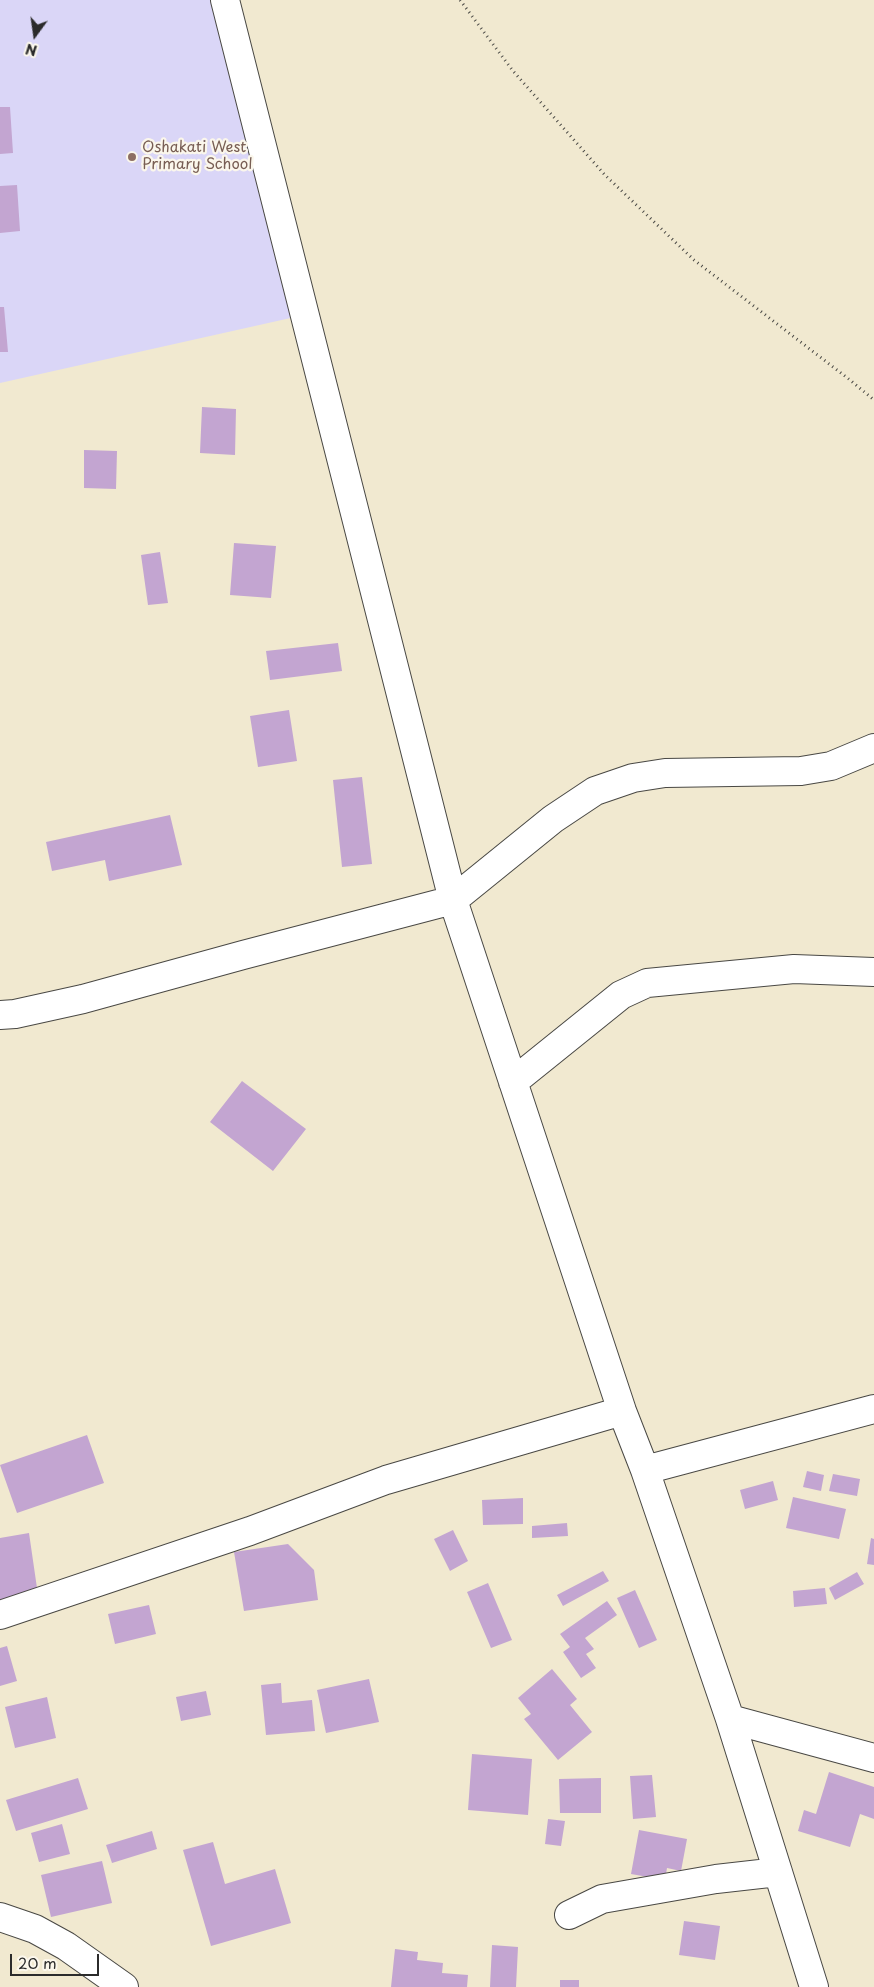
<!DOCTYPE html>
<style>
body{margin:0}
#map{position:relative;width:874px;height:1987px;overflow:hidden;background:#f1e9d0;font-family:"Playpen Sans",sans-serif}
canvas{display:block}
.north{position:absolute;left:10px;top:10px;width:50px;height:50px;-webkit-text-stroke:4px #fbf7ec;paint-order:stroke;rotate:194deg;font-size:14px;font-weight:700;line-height:20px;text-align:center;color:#2b2b2b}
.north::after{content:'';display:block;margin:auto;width:18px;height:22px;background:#2b2b2b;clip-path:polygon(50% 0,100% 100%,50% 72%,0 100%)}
.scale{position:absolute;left:10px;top:1954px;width:89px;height:22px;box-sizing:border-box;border:2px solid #2b2b2b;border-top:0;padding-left:6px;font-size:15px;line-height:18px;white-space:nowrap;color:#2b2b2b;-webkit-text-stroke:4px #fbf7ec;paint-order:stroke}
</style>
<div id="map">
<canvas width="874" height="1987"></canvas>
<div class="north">N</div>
<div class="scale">20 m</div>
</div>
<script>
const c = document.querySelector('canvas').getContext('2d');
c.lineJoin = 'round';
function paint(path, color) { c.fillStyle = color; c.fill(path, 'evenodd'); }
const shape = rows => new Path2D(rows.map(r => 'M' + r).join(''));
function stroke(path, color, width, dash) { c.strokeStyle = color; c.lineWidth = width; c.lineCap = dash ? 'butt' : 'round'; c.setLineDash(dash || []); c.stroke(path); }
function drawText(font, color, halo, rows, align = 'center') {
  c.font = font + ' "Playpen Sans",sans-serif'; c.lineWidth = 4.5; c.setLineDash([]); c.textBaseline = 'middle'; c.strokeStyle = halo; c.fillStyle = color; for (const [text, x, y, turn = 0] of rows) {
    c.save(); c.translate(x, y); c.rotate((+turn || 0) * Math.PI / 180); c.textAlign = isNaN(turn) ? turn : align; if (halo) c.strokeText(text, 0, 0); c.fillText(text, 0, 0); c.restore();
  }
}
paint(shape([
 [0,0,225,0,304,315,0,383]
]), '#dad6f7');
paint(shape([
 [0,107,10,107,13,153,0,154],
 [17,185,20,231,0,233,0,186],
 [0,307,4,307,8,352,0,352],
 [202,407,236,409,235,455,200,453],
 [84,450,117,451,116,489,84,488],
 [234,543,276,546,271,598,230,595],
 [160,552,168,603,148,605,141,555],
 [338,643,342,671,270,680,266,651],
 [289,710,297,761,258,767,250,716],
 [362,777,372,864,342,867,333,780],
 [170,815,182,865,109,881,105,860,52,871,46,842],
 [242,1081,306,1129,273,1171,210,1122],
 [87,1435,104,1483,17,1513,0,1465],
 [807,1471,824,1475,821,1491,803,1487],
 [833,1474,860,1479,857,1496,829,1491],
 [773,1481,778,1500,745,1509,740,1490],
 [793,1497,846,1509,839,1539,786,1528],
 [523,1498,523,1524,483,1525,482,1500],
 [567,1523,568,1536,532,1538,532,1526],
 [453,1530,468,1561,450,1571,434,1539],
 [29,1533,38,1595,0,1601,0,1538],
 [871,1538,874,1539,874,1565,867,1564],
 [288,1544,314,1570,318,1600,244,1611,234,1552],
 [603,1571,609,1581,563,1606,557,1595],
 [857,1572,864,1584,835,1600,829,1588],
 [488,1583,512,1640,491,1648,467,1592],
 [825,1588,827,1604,794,1607,793,1591],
 [635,1590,657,1640,639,1648,617,1598],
 [607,1601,617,1615,585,1638,594,1649,586,1654,596,1668,581,1678,563,1652,570,1647,560,1634],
 [149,1605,156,1634,115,1644,108,1614],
 [7,1646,17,1681,0,1686,0,1648],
 [552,1669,577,1699,570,1705,592,1732,558,1760,524,1719,531,1714,518,1698],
 [369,1679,379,1722,326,1733,317,1690],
 [281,1683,282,1703,312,1700,315,1731,266,1735,261,1685],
 [206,1691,211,1715,181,1721,176,1697],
 [47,1697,56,1738,15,1748,5,1707],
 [472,1754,532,1759,528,1815,468,1810],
 [829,1772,874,1787,874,1819,860,1814,850,1847,798,1831,804,1810,816,1814],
 [652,1775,656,1817,633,1819,630,1776],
 [78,1778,88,1809,16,1831,6,1800],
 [601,1778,601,1813,560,1813,559,1779],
 [548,1819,565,1821,561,1846,545,1844],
 [62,1824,70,1854,39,1862,31,1833],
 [639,1830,687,1839,681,1871,667,1868,665,1880,631,1874],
 [152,1831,157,1849,112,1863,106,1845],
 [213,1842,225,1884,275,1869,291,1923,211,1946,183,1850],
 [102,1861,112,1903,51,1917,41,1875],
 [684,1921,720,1926,715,1960,679,1955],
 [492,1945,518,1947,516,1987,490,1987],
 [395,1949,418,1952,417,1960,443,1963,442,1973,468,1975,467,1987,391,1987],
 [560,1980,579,1980,579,1987,560,1987]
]), '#c3a5d1');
const minor = shape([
 [225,0,453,900,622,1411,645,1470,730,1719,814,1987],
 [0,1015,15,1014,83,999,243,955,453,900,553,819,595,791,633,778,665,773,801,771,831,766,874,748],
 [513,1082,621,995,647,983,794,969,874,972],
 [645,1470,874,1409],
 [0,1615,250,1531,386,1480,622,1411],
 [730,1719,874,1758],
 [569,1915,602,1899,716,1879,778,1872],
 [0,1917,35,1929,66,1946,124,1987]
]);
stroke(minor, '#494844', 30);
stroke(shape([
 [460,0,513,71,605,175,694,260,850,380,874,400]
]), '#494844', 3, [1, 4]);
stroke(minor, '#fff', 28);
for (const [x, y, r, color] of [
 [132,157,5,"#8d6e63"]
]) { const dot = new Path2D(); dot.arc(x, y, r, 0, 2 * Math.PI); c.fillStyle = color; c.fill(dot); stroke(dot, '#fbf7ec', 2); }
drawText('15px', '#785e54', '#fbf7ec', [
 ["Oshakati West",142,148],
 ["Primary School",142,165]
], 'left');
</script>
